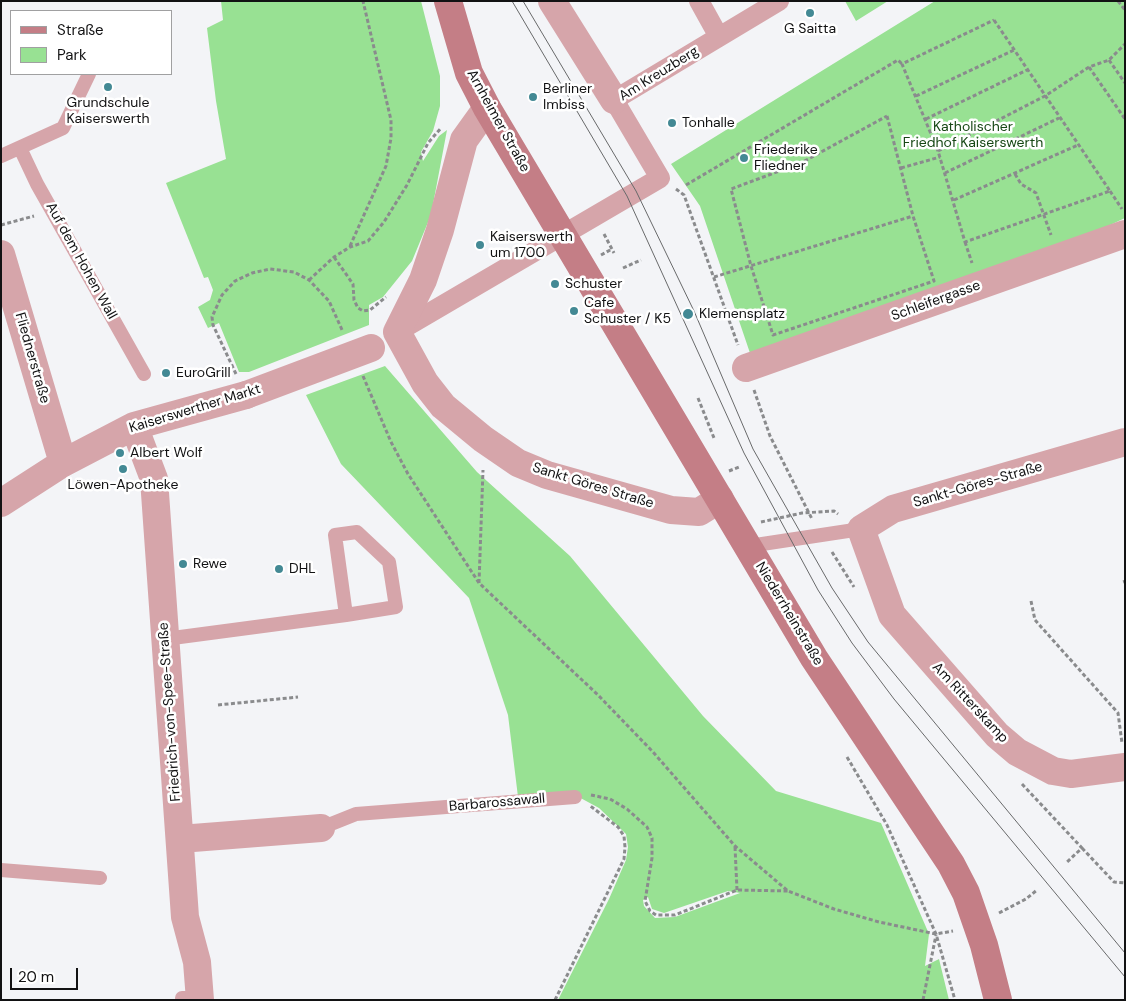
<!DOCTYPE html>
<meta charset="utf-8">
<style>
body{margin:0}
#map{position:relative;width:1126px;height:1001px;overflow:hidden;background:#f3f4f7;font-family:"DM Sans",sans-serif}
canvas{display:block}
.frame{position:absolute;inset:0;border:2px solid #121213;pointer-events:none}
.legend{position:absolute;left:10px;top:10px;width:162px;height:65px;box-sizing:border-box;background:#fff;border:1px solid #a0a0a1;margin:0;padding:6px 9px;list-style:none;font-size:15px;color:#121213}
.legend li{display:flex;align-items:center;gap:10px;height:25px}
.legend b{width:25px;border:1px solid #a0a0a1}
.scale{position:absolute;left:10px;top:968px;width:68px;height:22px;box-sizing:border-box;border:2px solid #121213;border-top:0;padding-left:6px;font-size:15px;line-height:18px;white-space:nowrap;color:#121213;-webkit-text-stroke:4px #fff;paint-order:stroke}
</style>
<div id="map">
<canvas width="1126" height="1001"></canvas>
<div class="frame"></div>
<ul class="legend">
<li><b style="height:6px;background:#c47e86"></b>Straße</li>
<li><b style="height:14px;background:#98e193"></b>Park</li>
</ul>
<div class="scale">20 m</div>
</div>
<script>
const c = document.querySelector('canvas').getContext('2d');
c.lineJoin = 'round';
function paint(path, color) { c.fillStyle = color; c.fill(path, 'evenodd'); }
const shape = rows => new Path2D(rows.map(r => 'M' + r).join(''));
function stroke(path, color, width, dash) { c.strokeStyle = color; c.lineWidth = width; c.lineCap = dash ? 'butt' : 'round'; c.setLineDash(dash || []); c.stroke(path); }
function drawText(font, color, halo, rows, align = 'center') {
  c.font = font + ' "DM Sans",sans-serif'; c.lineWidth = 5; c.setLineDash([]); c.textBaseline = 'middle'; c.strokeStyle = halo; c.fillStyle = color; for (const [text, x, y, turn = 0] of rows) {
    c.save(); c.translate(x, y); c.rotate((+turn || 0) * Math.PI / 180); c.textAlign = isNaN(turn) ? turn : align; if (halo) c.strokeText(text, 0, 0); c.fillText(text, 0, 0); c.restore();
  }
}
paint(shape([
 [221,1,421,1,440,76,440,106,433,131,421,152,423,161,439,136,447,130,431,215,412,261,383,297,369,305,369,325,249,372,239,372,219,323,208,328,198,307,210,300,213,290,208,277,204,278,166,183,226,159,216,101,207,28,223,20],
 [845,1,888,1,856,21],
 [935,1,1125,1,1125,218,1074,242,751,356,700,206,671,164],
 [385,366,477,472,570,556,703,716,776,791,881,823,929,934,925,966,939,959,949,1000,558,1000,609,899,626,860,628,847,626,834,599,808,575,795,518,797,508,715,469,598,341,464,306,395],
 [728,891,740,893,675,917,655,918,644,906,643,900,648,897,652,909,664,913]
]), '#98e193');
stroke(shape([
 [1118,1,1125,10],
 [994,20,1110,191,965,242,938,151,902,64,994,20],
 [1109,60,1125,83],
 [1089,67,1125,119],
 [916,96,1014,50],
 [887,116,913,216,934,281,773,335,751,266,731,189,801,163,887,116],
 [926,119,1027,70],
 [938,151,1045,96,1089,67,1109,60,1125,44],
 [901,168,940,157],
 [945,173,1059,118],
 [1015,174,1021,184,1036,193,1051,235],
 [686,185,898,60,902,64],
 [676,189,684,195,738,345],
 [1110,191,1122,209],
 [954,200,1078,145],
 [1,225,34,216],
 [604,234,614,253],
 [965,242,972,263],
 [350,246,386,166,391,138,391,120,363,1],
 [601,255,612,249],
 [334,257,353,284,354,300,358,308,363,311,370,310,386,297],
 [623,268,641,260],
 [714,277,913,216],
 [309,280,334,257,350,247,368,241,384,222,407,185,428,143,441,128],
 [711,315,726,311],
 [236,374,213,325,212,317,222,295,235,281,252,273,270,269,294,272,309,280,329,301,343,332],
 [363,376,391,442,408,474,479,583,598,695,653,752,735,846,788,891,834,909,879,922,936,934,953,931],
 [754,390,770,436,812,519],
 [698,398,714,438],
 [729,471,739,467],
 [761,522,802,513,834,511,838,514],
 [832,552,854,587],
 [1124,580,1125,583],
 [479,583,483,470],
 [1031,601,1035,620,1118,713,1122,743],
 [218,705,298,697],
 [847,757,887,825,936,934,955,1000],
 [1022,784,1082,848,1066,863],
 [591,795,610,799,627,809,647,827,652,838,652,858,645,901,650,911,656,915,675,915,737,890,788,891],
 [735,847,737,890],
 [1082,848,1114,882,1125,883],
 [999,913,1026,899,1037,890],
 [555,1000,624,859,625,847,624,836,618,827,589,805],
 [923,1000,936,935]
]), '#8a8b8d', 3, [4, 2.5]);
stroke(shape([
 [20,148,37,184,144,374],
 [1,156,63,128,89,74],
 [749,546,861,529],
 [165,639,346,615,396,607,389,562,357,532,335,535,346,615],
 [321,828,356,814,575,797],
 [1,870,100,878],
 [182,998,199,998]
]), '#d6a5aa', 14);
stroke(shape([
 [699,1,719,37],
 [397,332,660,178,614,100,779,1]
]), '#d6a5aa', 20);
stroke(shape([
 [552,1,614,100],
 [1,254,63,463],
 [397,332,425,383,443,406,483,439,518,463,547,475,671,510,699,512,720,499],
 [397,332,423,280,440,230,464,140,487,108],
 [746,368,1125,234],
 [134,426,154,479,185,917,197,962,200,1000],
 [1125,442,893,509,861,529,892,615,997,735,1017,752,1053,771,1071,774,1125,767],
 [1,503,63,463,134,426,246,395],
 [180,839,321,828]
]), '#d6a5aa', 28);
stroke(shape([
 [448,1,469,73,487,108,814,658,951,864,966,893,984,945,998,1000]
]), '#c47e86', 28);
stroke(shape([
 [512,1,627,196,744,453,818,590,852,643,894,699,1125,977],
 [523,1,636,191,694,311,753,449,832,588,868,642,1125,953]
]), '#68696a', 1);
stroke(shape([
 [246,395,371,348]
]), '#d6a5aa', 28);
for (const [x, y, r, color] of [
 [810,13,5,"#438994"],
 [108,87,5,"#438994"],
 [533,97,5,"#438994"],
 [672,123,5,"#438994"],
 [744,158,5,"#438994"],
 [480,245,5,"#438994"],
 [555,284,5,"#438994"],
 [574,311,5,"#438994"],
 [688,314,6,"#438994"],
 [166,373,5,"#438994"],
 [120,453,5,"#438994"],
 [123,469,5,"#438994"],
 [183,564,5,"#438994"],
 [279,569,5,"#438994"]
]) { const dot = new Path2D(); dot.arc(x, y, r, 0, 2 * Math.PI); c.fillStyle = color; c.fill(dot); stroke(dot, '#fff', 2); }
drawText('14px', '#121213', '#fff', [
 ["G Saitta",810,29,"center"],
 ["Berliner",543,89],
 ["Imbiss",543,105],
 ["Grundschule",108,103,"center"],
 ["Kaiserswerth",108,119,"center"],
 ["Tonhalle",682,123],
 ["Friederike",754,150],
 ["Fliedner",754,166],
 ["Kaiserswerth",490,237],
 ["um 1700",490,253],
 ["Schuster",565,284],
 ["Cafe",584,303],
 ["Schuster / K5",584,319],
 ["Klemensplatz",699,314],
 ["EuroGrill",176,373],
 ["Albert Wolf",130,453],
 ["Löwen-Apotheke",123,485,"center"],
 ["Rewe",193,564],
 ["DHL",289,569]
], 'left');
drawText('14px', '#121213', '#fff', [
 ["Am Kreuzberg",659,74,-32],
 ["Arnheimer Straße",498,121,61],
 ["Auf dem Hohen Wall",81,261,61],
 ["Schleifergasse",936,301,-20],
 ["Fliednerstraße",32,358,74],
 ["Kaiserswerther Markt",195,409,-17],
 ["Sankt-Göres-Straße",978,485,-16],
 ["Sankt Göres Straße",593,486,17],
 ["Niederrheinstraße",789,614,59],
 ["Am Ritterskamp",970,703,47],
 ["Friedrich-von-Spee-Straße",170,712,-94],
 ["Barbarossawall",497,803,-5]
]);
drawText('14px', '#174715', '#fff', [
 ["Katholischer",973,127],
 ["Friedhof Kaiserswerth",973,143]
]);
</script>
